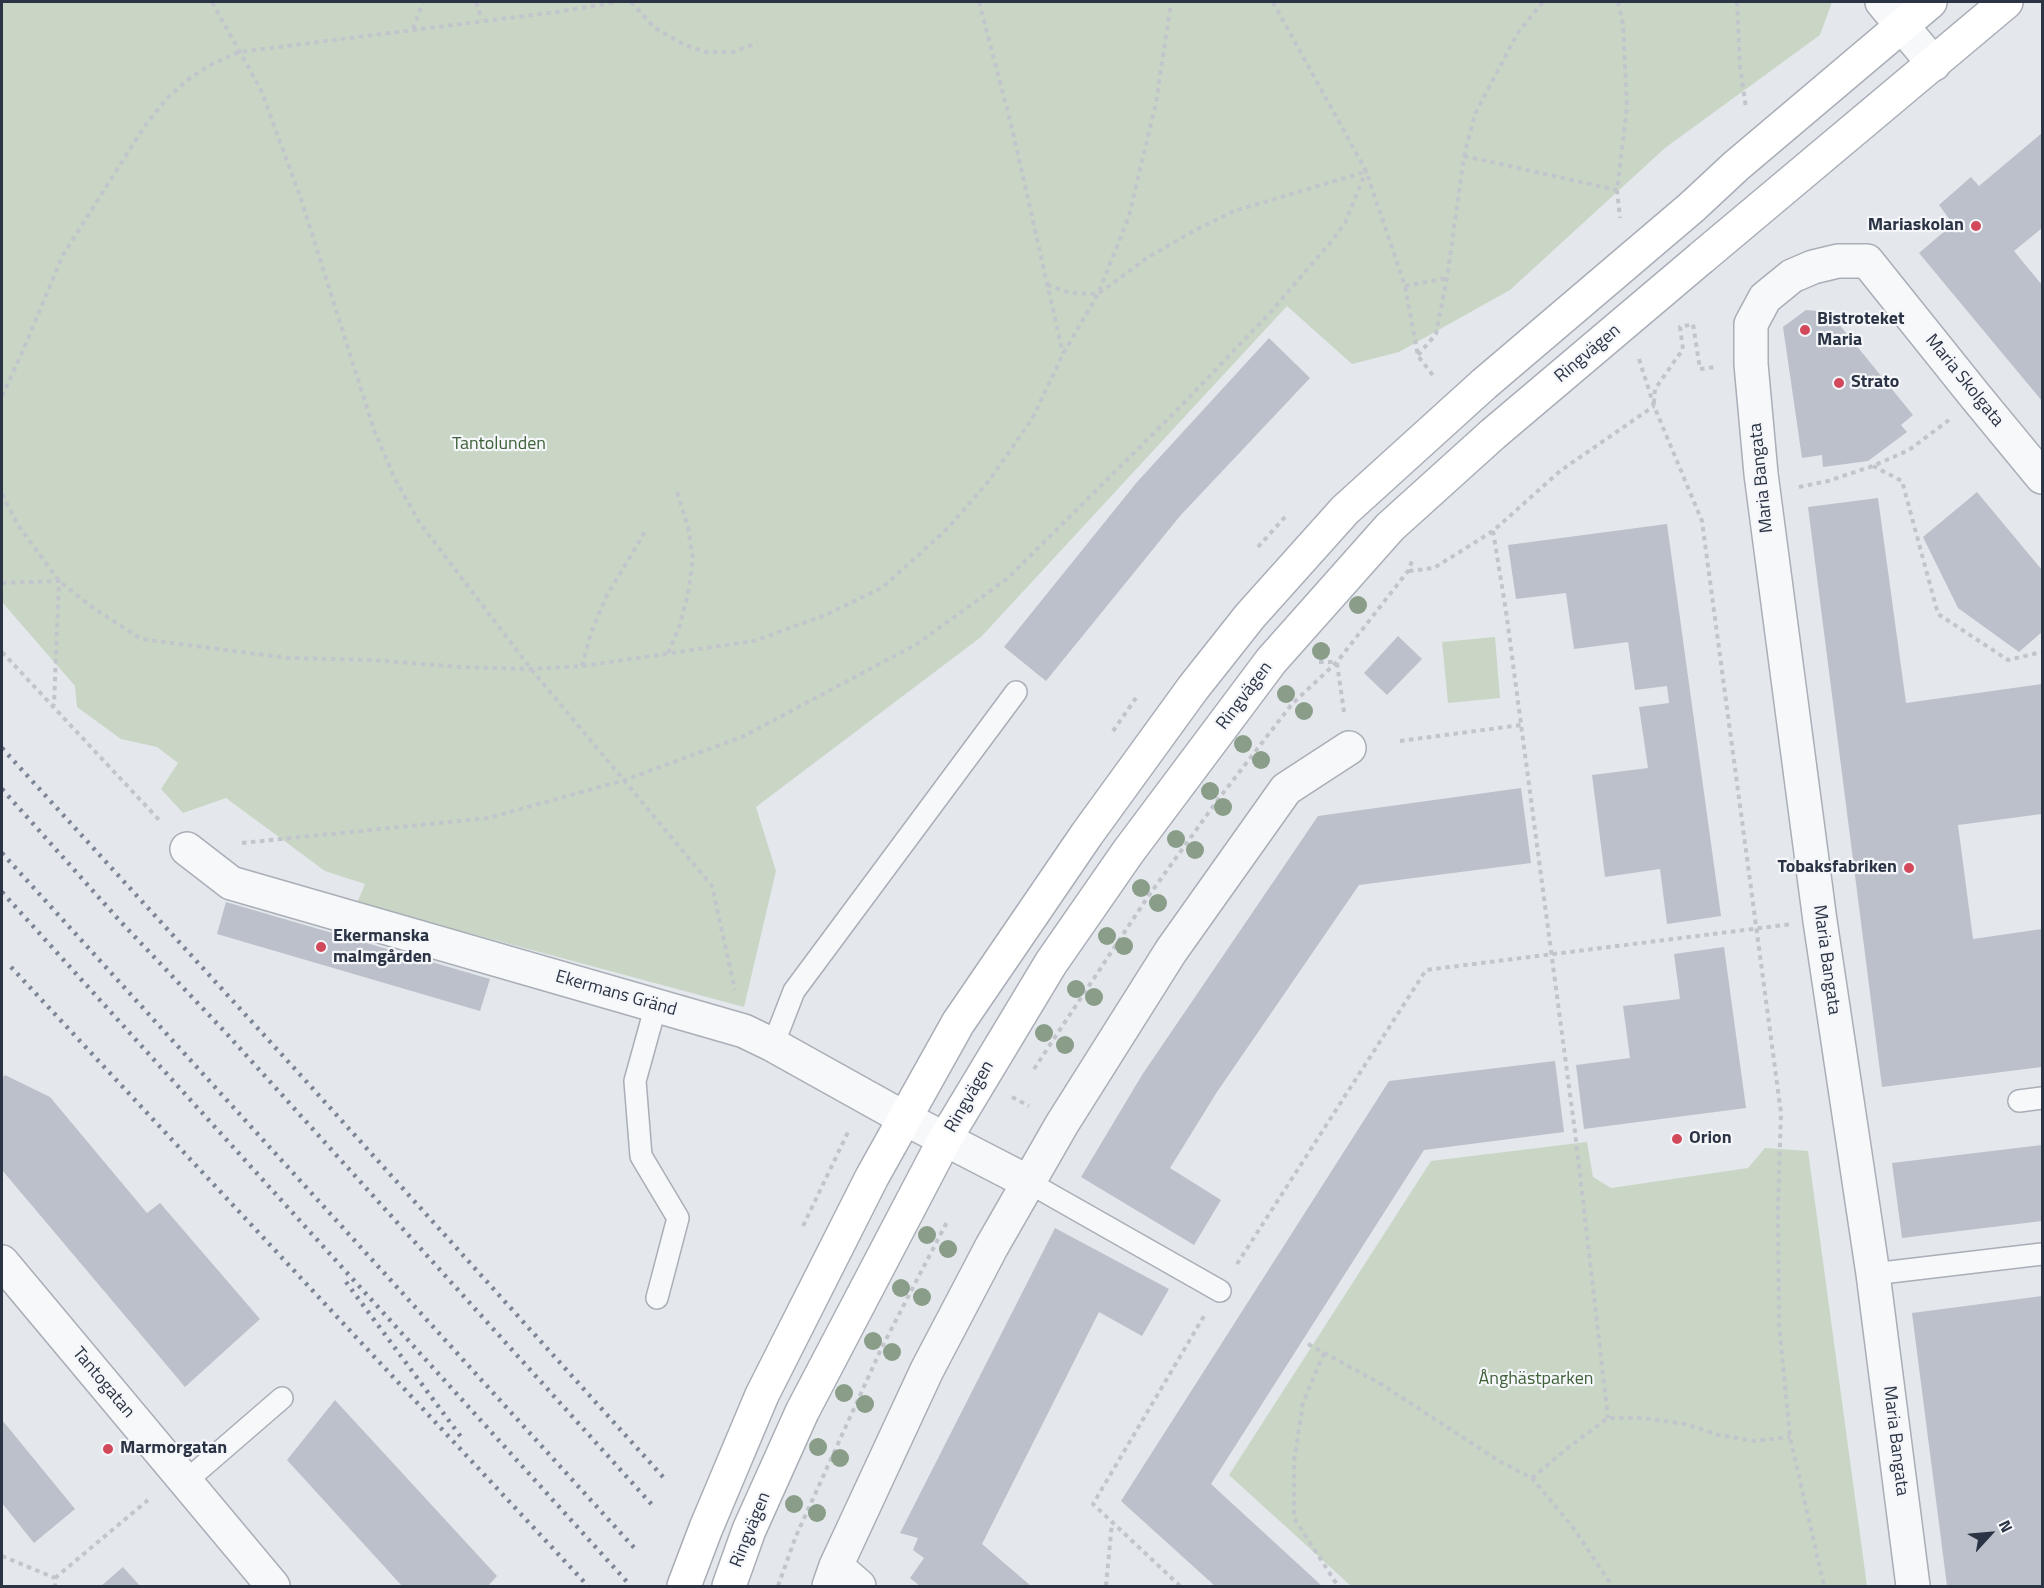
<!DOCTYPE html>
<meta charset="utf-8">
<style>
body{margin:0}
#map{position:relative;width:2044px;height:1588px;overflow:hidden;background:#e4e7ec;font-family:"Titillium Web",sans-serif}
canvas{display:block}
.frame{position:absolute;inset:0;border:3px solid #2b3445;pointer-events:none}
.north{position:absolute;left:1960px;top:1504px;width:60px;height:60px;-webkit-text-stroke:4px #f4f6f9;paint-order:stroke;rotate:64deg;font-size:16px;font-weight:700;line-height:24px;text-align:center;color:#2b3445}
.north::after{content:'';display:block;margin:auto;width:21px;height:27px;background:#2b3445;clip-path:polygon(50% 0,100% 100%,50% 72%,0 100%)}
</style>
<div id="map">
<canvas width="2044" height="1588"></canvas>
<div class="frame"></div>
<div class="north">N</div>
</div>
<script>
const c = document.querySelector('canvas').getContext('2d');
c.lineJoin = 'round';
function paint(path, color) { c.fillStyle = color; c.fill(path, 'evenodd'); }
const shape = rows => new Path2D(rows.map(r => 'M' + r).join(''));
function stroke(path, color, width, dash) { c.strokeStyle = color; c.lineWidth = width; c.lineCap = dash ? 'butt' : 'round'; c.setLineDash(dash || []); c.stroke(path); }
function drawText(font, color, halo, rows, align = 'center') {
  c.font = font + ' "Titillium Web",sans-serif'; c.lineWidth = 4.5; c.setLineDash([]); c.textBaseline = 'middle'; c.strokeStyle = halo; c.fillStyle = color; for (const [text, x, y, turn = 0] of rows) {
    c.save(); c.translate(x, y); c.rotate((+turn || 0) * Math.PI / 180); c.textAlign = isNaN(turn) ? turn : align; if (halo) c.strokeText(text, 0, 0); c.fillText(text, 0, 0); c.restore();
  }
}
paint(shape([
 [2,2,1832,2,1820,35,1665,148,1510,290,1399,352,1352,364,1287,306,981,637,756,807,776,871,744,1007,357,903,365,884,325,871,226,798,183,813,161,789,178,763,157,747,121,739,77,707,75,686,2,602],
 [1495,637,1500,698,1448,703,1442,642],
 [1587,1142,1593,1177,1611,1188,1748,1168,1765,1148,1808,1151,1867,1586,1351,1586,1229,1475,1431,1161]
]), '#c9d6c5');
paint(shape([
 [2042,133,2042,228,2014,251,2042,285,2042,401,1919,253,1953,224,1939,205,1971,177,1979,186],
 [1806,310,1829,312,1913,415,1901,425,1907,432,1868,461,1823,467,1822,455,1802,458,1783,327],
 [1269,338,1310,378,1180,516,1046,681,1004,647,1137,482],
 [1977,492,2042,570,2042,632,2019,652,1958,608,1923,537],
 [1878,498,1906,703,2042,684,2042,814,1958,825,1973,939,2042,929,2042,1067,1882,1087,1808,507],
 [1667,524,1721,916,1667,924,1660,869,1605,877,1592,775,1648,768,1639,707,1669,703,1667,686,1635,690,1628,642,1574,649,1566,593,1516,599,1508,545],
 [1398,636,1422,659,1387,695,1364,673],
 [1521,788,1531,863,1359,885,1217,1092,1170,1168,1221,1200,1194,1245,1081,1177,1142,1075,1318,816],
 [226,902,490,979,480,1011,217,934],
 [1724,947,1746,1108,1584,1129,1576,1065,1630,1058,1623,1006,1680,999,1674,954],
 [1555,1061,1564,1132,1424,1150,1211,1484,1322,1586,1215,1586,1121,1501,1389,1081],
 [5,1075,50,1097,147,1213,160,1203,260,1319,185,1387,2,1170,2,1078],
 [2042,1145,2042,1221,1902,1238,1892,1163],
 [1055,1228,1169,1289,1142,1336,1099,1312,982,1544,1031,1586,920,1586,910,1578,924,1558,913,1550,918,1538,900,1533],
 [2042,1296,2042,1586,1947,1586,1912,1313],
 [335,1400,497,1576,488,1586,402,1586,287,1460],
 [2,1420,75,1509,34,1543,2,1503],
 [123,1567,140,1586,101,1586]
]), '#bbc0ca');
const lane = shape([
 [656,1005,635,1081,641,1156,678,1218,657,1298],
 [773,1045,794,991,1016,692],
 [2019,1101,2042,1098],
 [1028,1182,1220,1291],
 [1873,1274,2042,1254],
 [186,1481,282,1398]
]);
const street = shape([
 [1882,2,1934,64],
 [187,849,231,883,744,1031,773,1045,904,1118,1028,1182],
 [2,1262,273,1586],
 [836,1566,859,1586],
 [829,1586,836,1566,927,1370,992,1246,1062,1124,1171,951,1286,789,1349,748],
 [1913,1586,1873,1274,1820,921,1761,474,1751,364,1751,324,1765,298,1792,276,1813,267,1838,261,1867,261,1976,397,2042,477]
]);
const secondary = shape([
 [1692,207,1736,166,1930,2],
 [1701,258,2006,2],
 [684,1586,706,1528,762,1395,872,1177,958,1023,1087,834,1193,688,1250,616,1345,510,1484,384],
 [729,1586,749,1530,802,1412,945,1139,1051,963,1128,852,1271,661,1390,527,1493,434]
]);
stroke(lane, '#a9aeb7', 24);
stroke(street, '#a9aeb7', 36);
stroke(secondary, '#a9aeb7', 36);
stroke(shape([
 [212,2,261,90,300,196,374,430,394,477,419,522,531,669,712,886,735,990],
 [476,2,482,20],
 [631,2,655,28,683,44,705,52,733,52,757,43],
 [979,2,1012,128,1063,354],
 [1273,2,1366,171,1405,286,1418,356,1435,378],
 [1618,2,1623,24,1627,107,1617,190,1620,218],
 [1737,2,1740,66,1746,108],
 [413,29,423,2],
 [1464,156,1617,190],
 [1047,285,1070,293,1098,294,1147,258,1188,234,1234,211,1365,172],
 [1405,286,1447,278],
 [1418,355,1436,334,1447,278,1464,156,1475,114,1517,34,1543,2],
 [1639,359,1654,406,1702,521,1781,1113,1778,1206,1779,1324,1790,1437,1824,1586],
 [2,396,21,355,63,255,144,127,167,98,190,78,212,64,239,52,556,12,618,2],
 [1654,403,1655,389,1683,349,1680,327,1693,324,1700,369,1715,367],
 [1873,466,1902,481,1938,614,2008,660,2042,652],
 [1799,487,1828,481,1873,466,1909,450,1949,420],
 [2,494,18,525,59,581,92,607,141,639,288,658,371,660,460,667,531,669,582,666,754,641,828,614,883,587,947,529,988,482,1032,419,1063,354,1098,294,1129,216,1156,103,1171,2],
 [1493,531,1506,611,1575,1132,1608,1418],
 [1258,547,1285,517],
 [1409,571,1434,568,1493,531,1560,471,1654,406],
 [2,583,59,581,54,705],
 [2,652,162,823],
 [668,653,679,628,688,594,693,559,688,527,677,492],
 [1319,662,1336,662],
 [1337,663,1344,712],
 [582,666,591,633,606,597,646,530],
 [1113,731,1136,698],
 [1400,741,1521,725],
 [242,843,488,818,625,780,744,736,917,644,1008,578,1179,408,1268,315,1330,243,1345,223,1366,171],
 [1034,1069,1147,898,1217,801,1292,704,1337,662,1408,571,1413,559],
 [1012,1097,1029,1106],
 [803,1226,849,1130],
 [1237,1264,1426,970,1713,934],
 [1308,1344,1381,1384,1499,1461,1532,1478,1575,1530,1612,1586],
 [1324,1353,1303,1403,1294,1461,1294,1518,1338,1586],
 [1532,1478,1570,1446,1608,1418,1643,1418,1685,1424,1719,1435,1754,1441,1790,1437],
 [2,1556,55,1578,55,1586],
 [55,1578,148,1500],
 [778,1586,796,1536,882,1347,948,1220],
 [1106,1586,1112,1522],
 [1180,1586,1093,1504,1204,1316]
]), '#c2c5cb', 4, [4.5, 4.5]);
stroke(lane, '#f7f8fa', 21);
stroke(street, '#f7f8fa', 33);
stroke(secondary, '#fff', 33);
stroke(shape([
 [2,748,305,1080,664,1478],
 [2,789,119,920,227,1034,654,1507],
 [2,853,638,1552],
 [2,892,629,1584],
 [11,967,588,1586],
 [346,1282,464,1441]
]), '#7d8696', 4.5, [3, 6]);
const secondaryBridge = shape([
 [1484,384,1692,207],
 [1493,434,1701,258]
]);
stroke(secondaryBridge, '#a9aeb7', 36, []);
stroke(shape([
 [1713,934,1792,924]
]), '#c2c5cb', 4, [4.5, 4.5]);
stroke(secondaryBridge, '#fff', 33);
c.fillStyle = '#899d89';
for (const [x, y] of [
 [1358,605],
 [1321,651],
 [1286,694],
 [1304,711],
 [1243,744],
 [1261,760],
 [1210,791],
 [1223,807],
 [1176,839],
 [1195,850],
 [1141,888],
 [1158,903],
 [1107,936],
 [1124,946],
 [1076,989],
 [1094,997],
 [1044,1033],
 [1065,1045],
 [927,1235],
 [948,1249],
 [901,1288],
 [922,1297],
 [873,1341],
 [892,1352],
 [844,1393],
 [865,1404],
 [818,1447],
 [840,1458],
 [794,1504],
 [817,1513]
]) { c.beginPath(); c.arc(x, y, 9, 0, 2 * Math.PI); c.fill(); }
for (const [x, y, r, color] of [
 [1976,226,6,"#d1495b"],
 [1805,330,6,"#d1495b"],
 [1839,383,6,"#d1495b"],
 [1909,868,6,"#d1495b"],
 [321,947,6,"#d1495b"],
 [1677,1139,6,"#d1495b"],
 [108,1449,6,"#d1495b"]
]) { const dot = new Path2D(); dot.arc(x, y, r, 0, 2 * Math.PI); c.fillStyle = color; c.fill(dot); stroke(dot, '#f4f6f9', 2); }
drawText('bold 18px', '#2b3445', '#f4f6f9', [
 ["Mariaskolan",1964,226,"right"],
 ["Bistroteket",1817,320],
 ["Maria",1817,341],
 ["Strato",1851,383],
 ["Tobaksfabriken",1897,868,"right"],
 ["Ekermanska",333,937],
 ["malmgården",333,958],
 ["Orion",1689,1139],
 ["Marmorgatan",120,1449]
], 'left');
drawText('18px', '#2b3445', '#f4f6f9', [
 ["Ringvägen",1588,354,-40],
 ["Maria Skolgata",1964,381,51],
 ["Maria Bangata",1762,478,-96],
 ["Ringvägen",1245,696,-53],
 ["Maria Bangata",1826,960,82],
 ["Ekermans Gränd",616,994,16],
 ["Ringvägen",970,1097,-60],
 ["Tantogatan",103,1383,50],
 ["Maria Bangata",1895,1441,83],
 ["Ringvägen",751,1530,-68]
]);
drawText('18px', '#3f6138', '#f4f6f9', [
 ["Tantolunden",499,445],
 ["Ånghästparken",1536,1380]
]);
</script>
